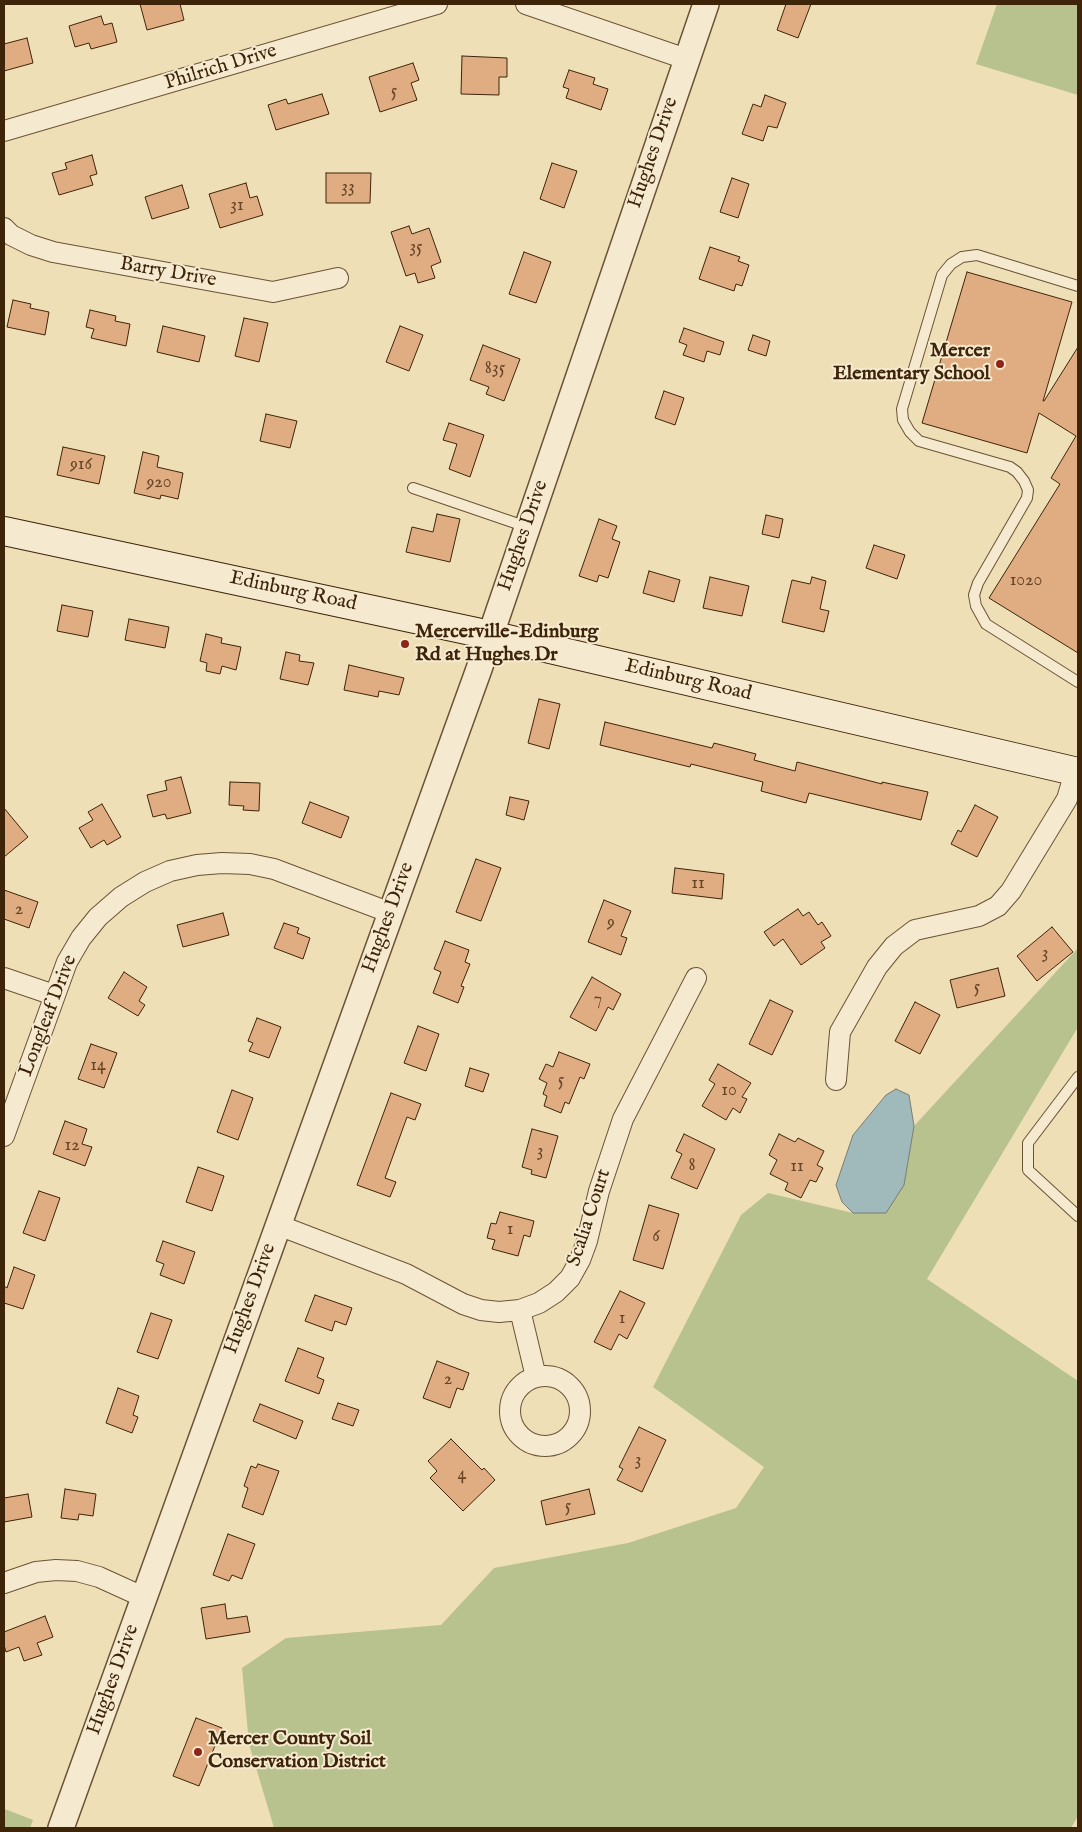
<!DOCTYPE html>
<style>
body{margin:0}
#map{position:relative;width:1082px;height:1832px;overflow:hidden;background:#efdfb6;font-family:"IM FELL English",serif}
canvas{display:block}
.frame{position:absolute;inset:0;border:5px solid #3e2409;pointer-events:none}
</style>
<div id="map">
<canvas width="1082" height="1832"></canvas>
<div class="frame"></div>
</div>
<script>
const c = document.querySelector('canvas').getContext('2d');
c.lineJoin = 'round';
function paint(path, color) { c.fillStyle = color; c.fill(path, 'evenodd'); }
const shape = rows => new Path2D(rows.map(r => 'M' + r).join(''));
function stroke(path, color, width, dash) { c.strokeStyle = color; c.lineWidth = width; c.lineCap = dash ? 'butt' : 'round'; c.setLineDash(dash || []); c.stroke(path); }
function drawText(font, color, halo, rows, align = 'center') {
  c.font = font + ' "IM FELL English",serif'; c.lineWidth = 4; c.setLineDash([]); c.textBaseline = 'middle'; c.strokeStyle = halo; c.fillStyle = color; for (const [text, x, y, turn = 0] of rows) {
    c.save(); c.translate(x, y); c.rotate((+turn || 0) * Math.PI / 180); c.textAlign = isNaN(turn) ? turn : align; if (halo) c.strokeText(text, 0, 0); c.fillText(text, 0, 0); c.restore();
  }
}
paint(shape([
 [997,4,1078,4,1078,95,976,64],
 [1078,948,1078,1027,927,1279,1078,1381,1078,1816,1071,1828,274,1828,249,1744,242,1668,286,1638,441,1625,494,1568,628,1543,736,1508,764,1467,653,1387,741,1215,768,1193,853,1213,904,1185,914,1126],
 [5,1809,33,1820,30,1828,4,1828]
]), '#b7c28f');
const water = shape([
 [896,1089,909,1095,914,1126,904,1185,886,1213,853,1213,842,1202,836,1185,853,1135,886,1095,896,1089]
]);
paint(water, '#a0b9ba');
stroke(water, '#797d73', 1);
const building = shape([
 [140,4,180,4,184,20,147,30,140,4],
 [786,4,811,4,798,38,777,30,786,4],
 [101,16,104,25,112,23,117,42,91,49,89,43,75,47,69,26,101,16],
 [27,38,33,63,4,71,4,44,27,38],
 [462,56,507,58,507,77,499,77,499,95,461,94,462,56],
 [413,63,419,80,411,83,417,100,380,112,369,77,413,63],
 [569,70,595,78,593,84,608,89,601,110,566,98,569,89,563,87,569,70],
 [322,94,329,114,276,130,268,105,286,99,288,104,322,94],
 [765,95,786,103,777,128,768,126,763,141,742,134,753,104,761,107,765,95],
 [92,155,97,174,90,176,93,185,59,195,52,173,67,169,65,163,92,155],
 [552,163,577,171,564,208,540,199,552,163],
 [326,173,371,173,370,203,326,203,326,173],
 [732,178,749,184,738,218,720,212,732,178],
 [246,183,250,198,257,196,263,215,220,228,209,194,246,183],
 [182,185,189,208,152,219,145,197,182,185],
 [409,226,412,234,429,228,441,262,431,266,435,278,418,283,415,273,406,276,391,232,409,226],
 [710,247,740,257,738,261,749,265,742,286,736,284,734,291,699,279,710,247],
 [524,252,551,262,536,303,509,294,524,252],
 [967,272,1072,302,1043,401,1044,401,1078,347,1078,653,989,598,1060,484,1051,478,1076,436,1039,413,1027,453,922,423,967,272],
 [13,300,31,304,30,308,49,312,45,335,7,327,13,300],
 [90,310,116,316,115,321,130,324,126,346,91,338,94,329,86,327,90,310],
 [244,318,268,323,259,362,235,356,244,318],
 [163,326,205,336,199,362,157,352,163,326],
 [400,326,423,335,409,371,386,362,400,326],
 [684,328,724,342,720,355,707,351,704,362,683,355,687,345,679,342,684,328],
 [753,335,770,341,766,356,748,350,753,335],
 [483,345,520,359,504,401,486,394,489,387,470,380,483,345],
 [664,391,684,398,675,425,655,418,664,391],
 [266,414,297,421,290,448,260,441,266,414],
 [449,423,484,435,470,477,449,469,457,444,443,440,449,423],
 [63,447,105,456,99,484,57,475,63,447],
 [143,452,159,456,157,467,183,473,178,499,161,495,160,499,134,493,143,452],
 [437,514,460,519,450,562,406,552,412,527,433,532,437,514],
 [766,515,783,519,779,538,762,534,766,515],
 [599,519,617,526,612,539,620,542,608,578,599,575,597,582,579,576,599,519],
 [874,545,905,555,897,579,866,568,874,545],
 [649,571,680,580,674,602,643,593,649,571],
 [710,577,749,586,742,616,703,608,710,577],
 [812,577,826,581,820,609,829,611,824,632,782,622,792,580,810,584,812,577],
 [62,605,93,611,88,637,57,631,62,605],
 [129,619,169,627,165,648,125,640,129,619],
 [206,634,222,638,221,643,241,647,236,670,222,666,220,674,206,671,207,663,200,661,206,634],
 [286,652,300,655,299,661,314,663,308,685,280,679,286,652],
 [349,665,404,678,399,695,379,691,378,697,344,690,349,665],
 [539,699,560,704,549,749,528,743,539,699],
 [605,722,712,748,714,743,756,754,754,760,795,771,797,762,882,784,882,782,928,792,921,820,809,793,806,803,761,791,763,782,691,764,690,767,600,745,605,722],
 [181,777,191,813,167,819,165,814,153,817,147,795,167,790,165,781,181,777],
 [230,782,260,783,259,811,243,810,244,806,229,805,230,782],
 [510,797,529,801,524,820,506,815,510,797],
 [310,802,349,817,341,838,302,823,310,802],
 [102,804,121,837,107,845,104,840,91,848,79,828,93,820,88,812,102,804],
 [975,805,998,817,977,857,951,844,958,830,961,832,975,805],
 [4,808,28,837,4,857,4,808],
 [476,859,501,868,481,921,456,912,476,859],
 [675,868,724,874,722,899,672,893,675,868],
 [4,890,38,902,29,928,4,919,4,890],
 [604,900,631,911,621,936,627,938,621,955,588,942,604,900],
 [798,909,803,916,809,912,818,925,822,922,831,936,821,942,825,948,801,965,783,939,774,946,764,932,798,909],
 [223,913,229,935,183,947,177,925,223,913],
 [284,923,299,928,297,933,310,938,303,959,274,948,284,923],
 [1052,927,1073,952,1037,981,1017,956,1052,927],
 [445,941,469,950,465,962,470,964,461,986,464,987,458,1003,433,993,441,972,434,969,445,941],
 [998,968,1005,996,957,1008,950,980,998,968],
 [124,972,147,987,139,1001,145,1005,138,1016,108,998,124,972],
 [592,977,621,994,613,1010,608,1007,596,1031,570,1017,592,977],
 [770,1000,793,1011,772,1055,749,1044,770,1000],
 [915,1002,940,1015,920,1054,895,1041,915,1002],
 [257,1018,281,1027,269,1058,249,1051,253,1043,248,1041,257,1018],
 [418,1026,439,1034,426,1071,404,1063,418,1026],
 [91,1044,117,1053,104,1088,78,1079,91,1044],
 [559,1052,590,1064,584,1079,580,1077,569,1104,565,1102,561,1113,544,1106,547,1096,543,1094,547,1083,539,1079,546,1064,553,1067,559,1052],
 [718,1064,751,1083,742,1097,747,1099,740,1113,733,1108,726,1120,702,1106,715,1084,709,1080,718,1064],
 [470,1068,489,1074,483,1092,465,1086,470,1068],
 [232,1090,253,1098,238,1140,217,1132,232,1090],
 [391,1093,421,1104,415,1120,407,1117,385,1178,396,1182,390,1197,357,1185,391,1093],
 [65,1121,87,1129,82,1144,92,1147,85,1166,53,1154,65,1121],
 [532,1129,558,1136,546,1178,531,1174,532,1170,522,1167,532,1129],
 [684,1134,715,1149,697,1189,671,1178,682,1154,676,1151,684,1134],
 [779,1134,795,1142,798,1138,824,1151,817,1165,823,1168,816,1182,810,1180,801,1198,785,1190,788,1183,770,1174,777,1160,769,1155,779,1134],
 [198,1167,224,1176,212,1211,186,1202,198,1167],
 [39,1191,60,1198,45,1241,23,1233,39,1191],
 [649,1205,679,1214,663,1269,633,1260,649,1205],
 [500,1212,534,1221,530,1237,524,1235,518,1256,492,1249,495,1240,487,1238,491,1223,496,1224,500,1212],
 [163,1241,195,1252,184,1284,160,1275,164,1264,156,1261,163,1241],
 [14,1267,35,1275,23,1309,4,1303,4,1286,7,1288,14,1267],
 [620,1291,645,1303,627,1339,619,1334,611,1350,594,1342,620,1291],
 [315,1295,352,1308,346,1325,335,1321,332,1331,305,1321,315,1295],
 [151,1313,172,1320,158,1359,137,1352,151,1313],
 [298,1348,324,1358,317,1377,324,1380,319,1394,285,1381,298,1348],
 [437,1361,469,1373,463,1390,457,1388,450,1408,423,1398,437,1361],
 [118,1388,139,1396,133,1415,138,1417,132,1433,106,1423,118,1388],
 [338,1403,359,1410,353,1426,332,1419,338,1403],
 [260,1404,303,1421,296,1439,253,1421,260,1404],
 [639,1427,666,1440,642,1492,617,1480,623,1469,619,1467,639,1427],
 [451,1439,482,1470,484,1468,495,1480,463,1511,430,1478,437,1471,428,1461,451,1439],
 [258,1464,279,1471,263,1515,242,1507,248,1488,244,1486,251,1466,256,1468,258,1464],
 [65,1489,96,1494,93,1516,79,1514,78,1520,61,1518,65,1489],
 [589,1489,595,1514,546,1525,541,1501,589,1489],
 [28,1494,32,1517,4,1522,4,1498,28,1494],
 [228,1534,255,1544,242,1579,232,1575,229,1581,213,1575,228,1534],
 [225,1604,227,1619,247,1616,250,1632,206,1639,201,1608,225,1604],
 [45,1616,53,1637,37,1643,42,1655,24,1661,19,1647,6,1652,4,1645,4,1632,45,1616],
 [196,1718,222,1728,199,1786,173,1776,196,1718]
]);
paint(building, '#e0ac82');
stroke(building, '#3e2409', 1);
const service = shape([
 [1078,286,977,255,962,257,951,264,942,275,902,409,903,420,910,432,919,441,1010,467,1017,472,1024,481,1028,490,1027,498,978,583,974,595,976,606,986,624,1078,682],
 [413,488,527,527],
 [1078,1077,1028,1143,1028,1170,1078,1216]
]);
const minor = shape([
 [526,4,686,59],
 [4,131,437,4],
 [4,228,11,235,31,245,53,252,273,292,338,278],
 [4,978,54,995],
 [836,1080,840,1032,877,967,894,946,915,930,979,916,998,906,1011,891,1067,799,1075,772],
 [4,1136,67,962,81,938,98,917,121,897,145,882,170,871,197,865,222,863,250,864,274,869,391,913],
 [278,1225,406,1274,463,1304,481,1310,499,1312,520,1310,539,1303,556,1292,570,1278,580,1260,587,1241,599,1191,623,1119,696,978],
 [520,1310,536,1377],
 '510 1411a35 35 0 1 1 70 0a35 35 0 1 1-70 0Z',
 [4,1583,36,1572,56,1570,77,1571,99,1577,143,1597]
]);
const tertiary = shape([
 [61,1828,479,669,706,4]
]);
const secondary = shape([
 [4,531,490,635,1078,772]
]);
stroke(service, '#6a5334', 12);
stroke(minor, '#6a5334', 22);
stroke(tertiary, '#6a5334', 28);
stroke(secondary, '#3e2409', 30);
stroke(service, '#f5ead0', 10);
stroke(minor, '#f5ead0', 20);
stroke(tertiary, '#f5ead0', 25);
stroke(secondary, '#f5ead0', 28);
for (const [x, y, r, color] of [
 [1000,364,5,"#8f2418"],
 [405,644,5,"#8f2418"],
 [198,1752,5,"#8f2418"]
]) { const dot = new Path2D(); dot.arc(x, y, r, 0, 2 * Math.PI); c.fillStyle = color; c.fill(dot); stroke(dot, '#f5ead0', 2); }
drawText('18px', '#664627', null, [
 ["5",394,92],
 ["33",348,188],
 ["31",237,206],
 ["35",416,248],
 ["835",495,369],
 ["916",81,465],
 ["920",159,483],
 ["1020",1026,581],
 ["11",698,884],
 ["2",19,910],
 ["9",611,923],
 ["3",1045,954],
 ["5",977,988],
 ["7",598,1000],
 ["14",98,1066],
 ["5",561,1081],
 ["10",729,1091],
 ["12",72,1146],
 ["3",540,1152],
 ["8",692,1166],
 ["11",797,1167],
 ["1",510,1230],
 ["6",656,1237],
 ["1",622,1319],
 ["2",448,1380],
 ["3",638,1461],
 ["4",462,1475],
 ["5",568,1507]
]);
drawText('20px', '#3e2409', '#f5ead0', [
 ["Philrich Drive",221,68,-17],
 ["Hughes Drive",654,153,-71],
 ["Barry Drive",168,273,10],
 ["Hughes Drive",524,536,-71],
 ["Edinburg Road",293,592,12],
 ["Edinburg Road",688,681,13],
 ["Hughes Drive",389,918,-70],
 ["Longleaf Drive",49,1016,-69],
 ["Scalia Court",590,1218,-72],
 ["Hughes Drive",251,1299,-70],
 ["Hughes Drive",114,1680,-70]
]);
drawText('bold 20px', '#3e2409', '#f5ead0', [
 ["Mercer",990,352,"right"],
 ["Elementary School",990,375,"right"],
 ["Mercerville-Edinburg",415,633],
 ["Rd at Hughes Dr",415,656],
 ["Mercer County Soil",208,1740],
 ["Conservation District",208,1763]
], 'left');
</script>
